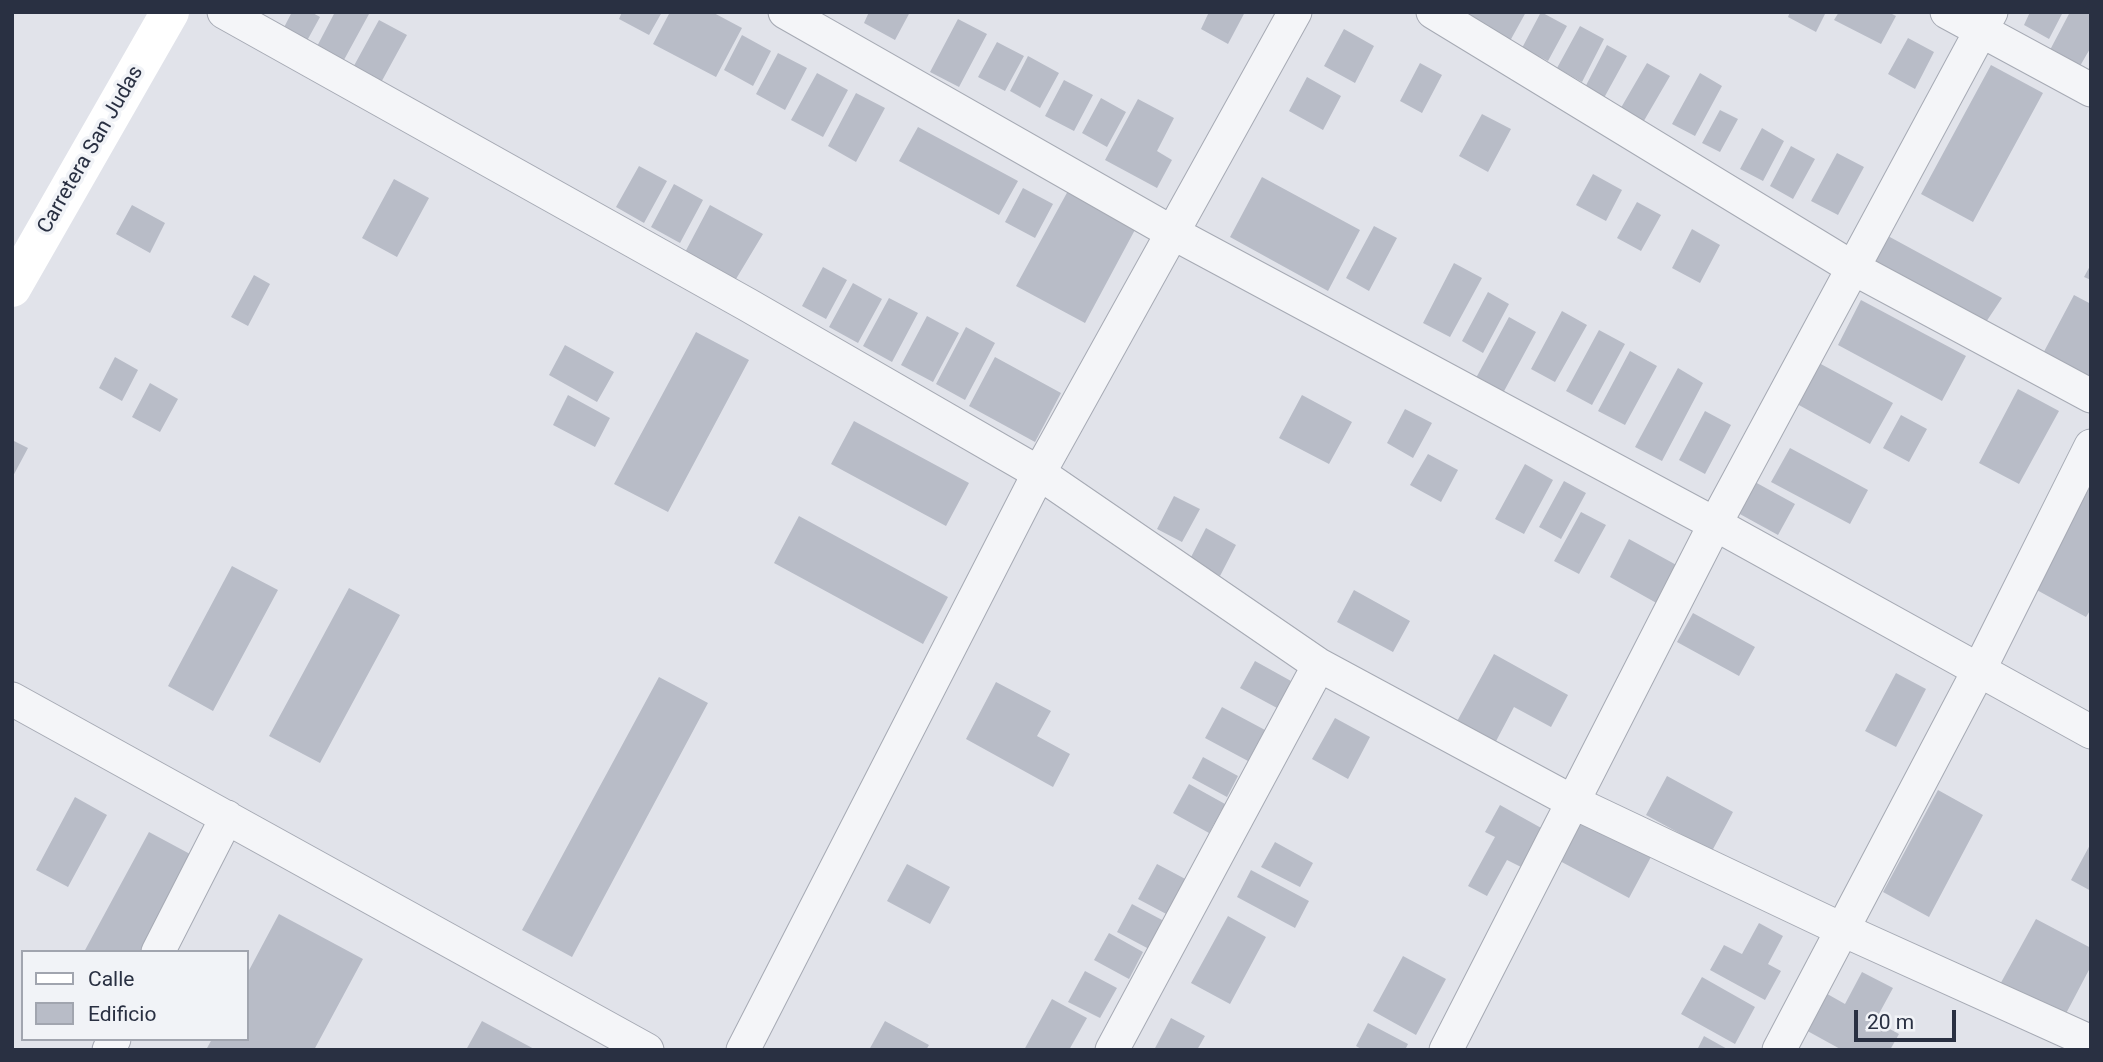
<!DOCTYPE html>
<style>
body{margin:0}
#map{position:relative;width:2103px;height:1062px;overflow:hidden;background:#e1e3ea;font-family:Roboto,sans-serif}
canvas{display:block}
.frame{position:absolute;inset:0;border:14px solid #293042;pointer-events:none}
.legend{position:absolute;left:21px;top:950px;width:228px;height:91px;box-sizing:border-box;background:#f1f3f7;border:2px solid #a1a5af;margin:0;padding:9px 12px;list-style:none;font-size:21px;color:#293042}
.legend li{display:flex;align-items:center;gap:14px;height:35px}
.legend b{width:35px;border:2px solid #a1a5af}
.scale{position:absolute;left:1854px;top:1010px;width:102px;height:32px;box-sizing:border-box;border:4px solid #293042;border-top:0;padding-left:9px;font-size:21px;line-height:24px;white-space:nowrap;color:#293042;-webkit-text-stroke:5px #f1f3f7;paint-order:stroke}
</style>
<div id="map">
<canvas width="2103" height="1062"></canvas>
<div class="frame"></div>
<ul class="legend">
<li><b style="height:9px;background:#fff"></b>Calle</li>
<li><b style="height:19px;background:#b8bcc7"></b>Edificio</li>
</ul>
<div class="scale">20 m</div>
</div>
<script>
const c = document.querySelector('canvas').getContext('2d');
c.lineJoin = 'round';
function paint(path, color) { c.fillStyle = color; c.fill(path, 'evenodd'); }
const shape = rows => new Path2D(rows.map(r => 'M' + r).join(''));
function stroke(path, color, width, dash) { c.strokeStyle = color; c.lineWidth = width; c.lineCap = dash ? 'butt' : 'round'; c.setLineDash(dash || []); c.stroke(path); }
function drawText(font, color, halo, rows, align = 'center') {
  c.font = font + ' Roboto,sans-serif'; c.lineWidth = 7; c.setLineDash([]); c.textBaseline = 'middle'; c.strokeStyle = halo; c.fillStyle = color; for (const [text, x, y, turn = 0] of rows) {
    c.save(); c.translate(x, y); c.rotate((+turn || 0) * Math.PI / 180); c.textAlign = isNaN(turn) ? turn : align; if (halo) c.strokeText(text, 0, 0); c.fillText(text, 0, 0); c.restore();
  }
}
paint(shape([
 [292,12,311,12,320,17,303,48,280,35],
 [335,12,365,12,369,14,339,69,313,54],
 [622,12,662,12,649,35,619,19],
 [670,12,712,12,742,28,716,77,653,44],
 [869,12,910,12,895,40,864,23],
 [1209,12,1245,12,1228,44,1201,29],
 [1456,12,1526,12,1505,50],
 [1541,12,1567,26,1548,61,1522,48],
 [1790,12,1826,12,1816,32,1788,17],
 [1839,12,1888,12,1896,16,1881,44,1834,20],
 [2030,12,2063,12,2049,39,2024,25],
 [2070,12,2091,12,2091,47,2080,66,2050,50],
 [958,19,987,34,959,87,930,72],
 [379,20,407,35,378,88,350,73],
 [1580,26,1604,39,1582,82,1557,68],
 [1344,29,1374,46,1355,83,1324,66],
 [742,35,771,51,753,86,724,70],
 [1908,38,1934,52,1915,89,1888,74],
 [997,42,1024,56,1005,91,978,77],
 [1607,45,1627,56,1599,107,1580,97],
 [778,53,807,68,785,110,756,94],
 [1028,56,1059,73,1040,108,1010,91],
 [1420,63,1442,75,1422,113,1400,101],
 [1647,63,1670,76,1638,131,1615,118],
 [1991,65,2043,93,1973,222,1921,194],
 [817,73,848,90,823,137,791,120],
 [1700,73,1722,86,1695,136,1672,124],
 [1307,77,1341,96,1323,130,1289,111],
 [1064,80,1093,95,1074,131,1045,116],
 [856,93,885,108,856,162,828,146],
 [1101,98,1126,112,1107,147,1082,133],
 [1138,99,1174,118,1157,151,1172,160,1157,188,1105,160],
 [1720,110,1738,119,1720,152,1702,143],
 [1482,114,1511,129,1488,172,1459,156],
 [918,127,1018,181,999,215,899,161],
 [1762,128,1784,141,1763,181,1740,169],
 [1791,146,1815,159,1793,199,1770,186],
 [1837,153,1864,167,1838,215,1811,201],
 [639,166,667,181,644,223,616,207],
 [1593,174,1622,190,1606,221,1576,205],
 [1262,177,1360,230,1328,291,1230,237],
 [394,179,429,198,397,257,362,238],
 [674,184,703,200,680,243,651,227],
 [1023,188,1053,204,1035,238,1005,222],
 [1069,189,1137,226,1085,323,1016,286],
 [1637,202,1661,215,1641,251,1617,238],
 [132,205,165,223,150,253,116,234],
 [710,205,763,234,730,289,682,258],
 [1374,226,1397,238,1369,291,1346,278],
 [1692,229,1720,245,1700,283,1672,268],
 [1888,236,2002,298,1982,328,1868,268],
 [1454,263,1482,278,1450,337,1423,323],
 [2091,264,2091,280,2084,277],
 [823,267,847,280,826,319,802,306],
 [254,275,270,284,248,326,231,317],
 [853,283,882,299,858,343,829,327],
 [1488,292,1509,304,1483,353,1462,341],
 [2074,295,2091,304,2091,385,2039,361],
 [889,298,918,313,892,362,863,346],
 [1861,300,1966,356,1942,401,1838,345],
 [1562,311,1587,325,1555,382,1531,369],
 [927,316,959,333,933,382,901,365],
 [1509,317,1536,332,1503,393,1476,378],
 [966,327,995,343,965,400,936,384],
 [1599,330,1625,344,1592,405,1566,391],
 [696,332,749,360,668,512,614,484],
 [565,345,614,372,597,402,549,375],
 [1630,351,1657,366,1625,425,1598,411],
 [115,357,138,370,122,401,99,388],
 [995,357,1061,393,1035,442,969,406],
 [1819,363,1893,403,1870,444,1797,404],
 [1678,368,1703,383,1662,461,1635,447],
 [150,383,178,399,160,432,132,417],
 [2018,389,2059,411,2019,484,1979,463],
 [568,395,610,418,595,447,553,425],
 [1302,395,1352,422,1329,464,1279,438],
 [1405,409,1432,423,1413,458,1387,443],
 [1705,411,1731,425,1705,474,1679,460],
 [1901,415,1927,429,1909,462,1883,448],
 [854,421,969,483,946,526,831,464],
 [12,440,28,448,12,478],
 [1790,448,1868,490,1850,524,1771,482],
 [1428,454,1458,470,1441,502,1410,485],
 [1525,464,1553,480,1524,534,1495,519],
 [1564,481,1586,493,1561,539,1539,527],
 [1755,482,1795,504,1778,535,1738,513],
 [2091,485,2091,609,2086,617,2035,589],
 [1174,496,1200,509,1182,542,1157,529],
 [1581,512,1606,525,1579,574,1554,561],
 [799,516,948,597,923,644,774,563],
 [1206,528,1236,545,1220,576,1190,559],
 [1629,539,1680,567,1660,605,1610,577],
 [232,566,278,590,213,711,168,686],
 [349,588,400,615,320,763,269,736],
 [1354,590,1410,621,1393,652,1337,622],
 [1693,613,1755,647,1739,676,1677,642],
 [1494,654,1568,695,1551,727,1514,707,1494,745,1455,725],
 [1255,661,1291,681,1277,708,1240,688],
 [1896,673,1926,689,1896,747,1865,731],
 [659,677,708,703,572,957,522,930],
 [996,682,1051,711,1037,736,1070,754,1053,787,966,739],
 [1222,707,1265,730,1248,761,1205,738],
 [1335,718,1370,737,1348,779,1312,759],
 [1203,757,1238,776,1227,797,1192,778],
 [1667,776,1733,812,1712,851,1646,815],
 [1189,784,1225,804,1209,833,1173,813],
 [1938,790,1983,815,1929,917,1883,892],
 [75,797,107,815,68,887,36,870],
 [1500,805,1543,829,1523,868,1507,860,1487,896,1468,886,1495,837,1485,832],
 [1580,819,1651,857,1629,898,1558,860],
 [149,832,203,861,154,952,84,952],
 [1275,842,1313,863,1300,887,1261,867],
 [2091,843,2091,891,2071,880],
 [907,864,950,887,930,924,887,901],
 [1157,864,1191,882,1172,917,1138,899],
 [1251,870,1309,901,1295,928,1237,897],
 [1132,904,1164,921,1149,949,1117,932],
 [279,914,363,959,314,1050,206,1050,212,1039,247,1039,247,974],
 [1228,916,1266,937,1230,1004,1191,983],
 [2036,919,2091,948,2091,966,2061,1023,1998,988],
 [1759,923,1783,936,1768,964,1781,971,1765,1000,1710,970,1724,945,1742,954],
 [1109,933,1143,952,1129,979,1094,960],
 [1403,956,1446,979,1416,1035,1373,1011],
 [1085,971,1117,988,1100,1018,1068,1002],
 [1862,972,1893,988,1875,1021,1899,1034,1890,1050,1842,1050,1802,1028,1822,991,1845,1004],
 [1702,977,1755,1007,1735,1044,1681,1014],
 [1052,999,1087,1018,1069,1050,1024,1050],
 [1171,1018,1205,1036,1197,1050,1154,1050],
 [482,1021,536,1050,466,1050],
 [885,1021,929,1045,926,1050,869,1050],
 [1368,1023,1408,1044,1405,1050,1363,1050,1356,1046],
 [1704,1036,1729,1050,1697,1050]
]), '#b8bcc7');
const street = shape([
 [224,12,748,305,1039,473,1319,665,1573,802,1841,929,2091,1042],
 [785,12,1173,233,1715,524,2091,732],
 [1433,12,1853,268,2091,396],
 [1947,12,2091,90],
 [12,699,647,1050],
 [158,952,227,817],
 [109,1050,114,1039],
 [743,1050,1039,473,1295,12],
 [1112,1050,1319,665],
 [1446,1050,1715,524,1991,12],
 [1779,1050,1979,670,2091,446]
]);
stroke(street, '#a6aab4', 35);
stroke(street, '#f4f5f8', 33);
stroke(shape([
 [12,288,170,12]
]), '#fff', 38);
drawText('21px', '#293042', '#f1f3f7', [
 ["Carretera San Judas",91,150,-60]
]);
</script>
